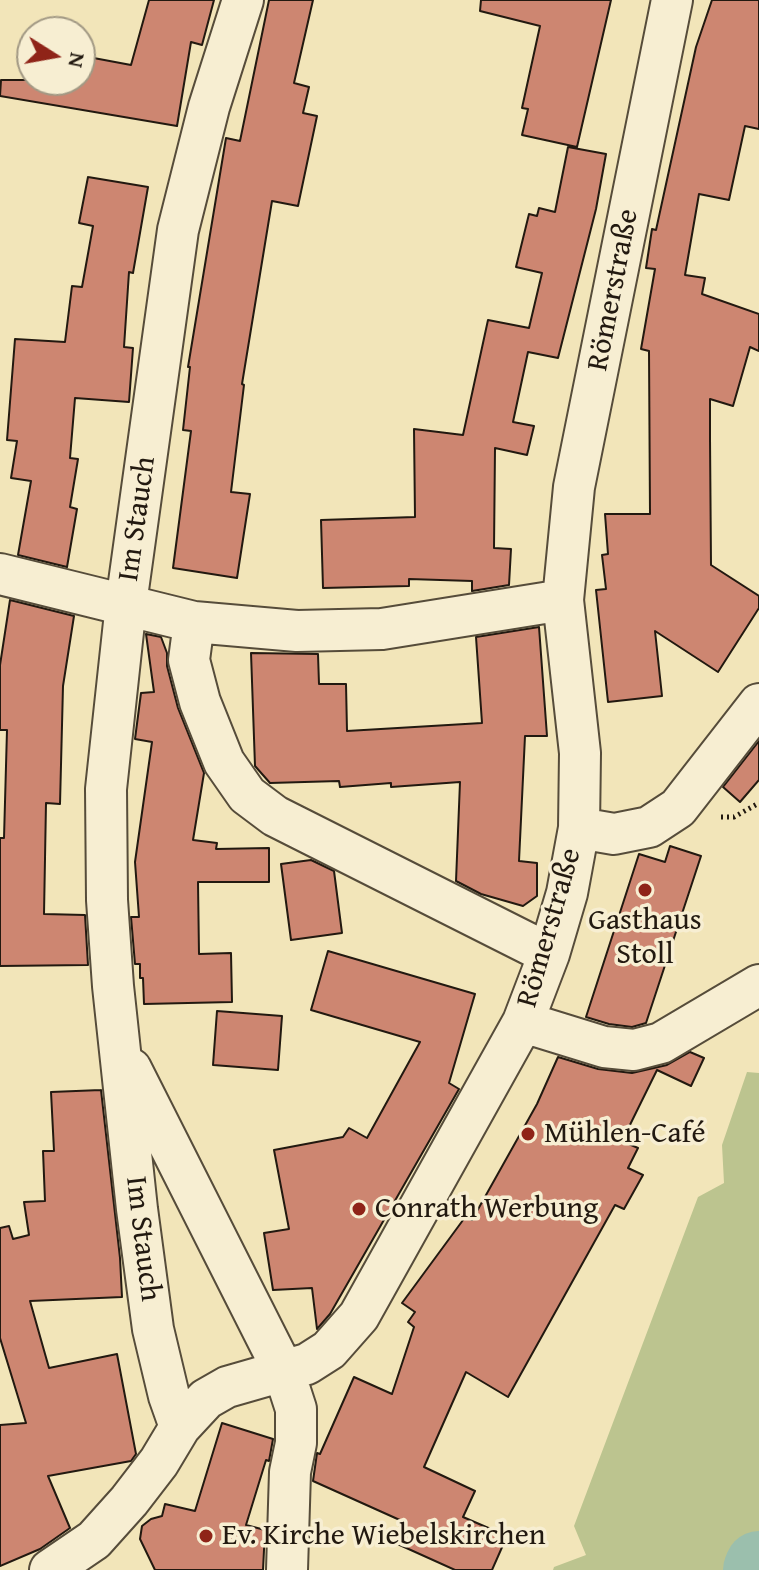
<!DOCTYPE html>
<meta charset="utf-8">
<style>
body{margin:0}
#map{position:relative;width:759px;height:1570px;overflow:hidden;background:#f2e5b9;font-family:"Gentium Book Plus",serif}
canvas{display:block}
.north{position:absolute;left:16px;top:16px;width:80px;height:80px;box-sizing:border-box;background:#f7eed2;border:2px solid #a29984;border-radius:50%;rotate:101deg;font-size:22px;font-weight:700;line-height:32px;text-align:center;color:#221910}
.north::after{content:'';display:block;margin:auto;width:28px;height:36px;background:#8f2418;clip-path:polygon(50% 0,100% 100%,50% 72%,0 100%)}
</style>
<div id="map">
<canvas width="759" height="1570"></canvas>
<div class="north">N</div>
</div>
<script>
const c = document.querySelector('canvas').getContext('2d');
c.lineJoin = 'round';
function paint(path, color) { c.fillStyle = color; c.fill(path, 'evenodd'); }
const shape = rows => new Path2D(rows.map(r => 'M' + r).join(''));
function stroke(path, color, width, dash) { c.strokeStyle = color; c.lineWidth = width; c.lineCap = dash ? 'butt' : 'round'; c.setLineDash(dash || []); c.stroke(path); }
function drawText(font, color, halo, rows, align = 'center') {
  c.font = font + ' "Gentium Book Plus",serif'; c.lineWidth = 7; c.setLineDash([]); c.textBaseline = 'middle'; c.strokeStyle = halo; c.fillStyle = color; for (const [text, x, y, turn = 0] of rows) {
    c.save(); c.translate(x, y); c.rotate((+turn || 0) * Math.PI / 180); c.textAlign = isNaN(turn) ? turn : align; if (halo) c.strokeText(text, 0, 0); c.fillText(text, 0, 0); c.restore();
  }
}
paint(shape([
 [747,1072,759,1073,759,1570,553,1570,554,1567,586,1555,574,1526,698,1197,724,1183,722,1145]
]), '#bcc48f');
stroke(shape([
 [757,1570,759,1565]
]), '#9bbfad', 68);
const building = shape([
 [149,0,214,0,202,45,191,42,177,126,0,96,1,80,80,80,83,56,131,65,149,0],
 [269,0,313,0,294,83,309,87,303,113,317,116,298,206,272,201,242,384,244,385,231,492,250,494,237,578,173,568,191,431,183,430,190,367,188,367,226,138,240,141,269,0],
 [481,0,611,0,577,147,522,135,528,109,522,108,540,26,480,11,481,0],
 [712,0,759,0,759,129,745,126,729,200,699,194,685,275,705,278,702,294,759,314,759,351,750,347,733,406,710,399,710,439,711,565,759,596,759,608,718,672,655,631,662,696,608,702,596,590,606,589,602,555,608,554,605,514,650,514,649,351,641,349,655,269,646,268,652,229,656,230,696,47,712,0],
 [568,147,606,154,596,209,558,358,528,352,513,422,534,426,527,455,495,448,494,548,511,549,509,585,472,591,472,581,409,579,409,586,323,588,321,520,415,517,414,429,463,435,488,320,529,328,542,273,516,267,529,214,537,216,539,208,555,212,568,147],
 [88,177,148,187,133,273,129,272,124,347,133,348,129,402,75,398,70,458,78,459,70,507,77,509,67,567,18,555,31,481,11,478,17,441,7,440,15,339,65,342,72,286,82,287,93,226,79,223,88,177],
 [10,600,74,616,63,686,60,804,46,803,44,914,85,915,88,965,0,966,0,838,4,838,7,730,0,730,0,665,10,600],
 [539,627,547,736,525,736,519,861,537,863,537,896,523,906,481,894,456,881,460,782,391,787,391,783,340,787,339,781,270,783,255,766,251,653,318,654,319,684,346,684,347,731,482,723,476,637,539,627],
 [146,634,161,637,167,653,167,666,178,708,204,773,193,840,217,843,216,849,269,848,269,882,198,882,199,954,231,953,232,1002,144,1004,143,978,140,978,140,964,135,964,131,917,139,917,135,862,152,742,135,739,141,693,154,692,146,634],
 [759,741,759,780,740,802,723,787,759,741],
 [670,846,701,856,646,1023,632,1027,609,1024,586,1017,639,854,665,862,670,846],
 [311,860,334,871,342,933,291,940,281,864,311,860],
 [328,951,475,994,449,1083,459,1089,330,1314,317,1329,312,1288,273,1290,264,1233,289,1229,274,1150,343,1137,349,1128,367,1138,420,1042,311,1010,328,951],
 [217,1011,282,1016,278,1070,213,1065,217,1011],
 [690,1052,704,1058,691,1086,657,1070,622,1141,638,1148,628,1168,643,1175,624,1209,615,1205,508,1397,466,1372,424,1467,475,1491,463,1517,507,1536,492,1570,455,1570,393,1542,402,1521,313,1481,317,1453,320,1454,354,1377,392,1394,414,1327,408,1322,415,1312,402,1303,466,1216,472,1220,537,1104,558,1057,598,1069,632,1073,667,1065,690,1052],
 [101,1090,120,1258,122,1297,30,1301,49,1368,117,1354,136,1454,131,1461,48,1476,70,1528,40,1549,0,1566,0,1425,26,1423,0,1338,0,1228,9,1226,13,1239,29,1235,24,1202,45,1201,43,1151,54,1151,51,1092,101,1090],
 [222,1423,273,1439,269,1461,266,1460,246,1525,265,1530,263,1570,155,1570,140,1539,142,1526,151,1519,162,1516,165,1504,195,1511,222,1423]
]);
paint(building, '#cd8671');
stroke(building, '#221910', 2);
const minor = shape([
 [0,574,194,622,297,631,382,629,563,600],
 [194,622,189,660,200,702,224,762,247,795,275,816,549,954],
 [579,828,614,834,649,827,678,808,759,704],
 [523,1022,604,1047,634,1050,661,1043,759,985],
 [131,1069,284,1372,296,1409,296,1443,290,1472,287,1570],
 [180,1427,169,1396,153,1329,137,1209,113,986,107,900,106,789,126,604,178,230,209,107,243,0],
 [50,1570,94,1540,129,1501,159,1462,180,1427,206,1399,227,1387,307,1364,329,1350,359,1316,523,1022,549,954,567,893,579,828,580,753,563,600,574,487,672,0]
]);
stroke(minor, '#564c3a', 44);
stroke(shape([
 [721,817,734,817,759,803]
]), '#221910', 5, [2, 4]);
stroke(minor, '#f7eed2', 40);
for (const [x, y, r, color] of [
 [645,890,8,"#8f2418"],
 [528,1134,8,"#8f2418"],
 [359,1209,8,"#8f2418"],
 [206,1536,8,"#8f2418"]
]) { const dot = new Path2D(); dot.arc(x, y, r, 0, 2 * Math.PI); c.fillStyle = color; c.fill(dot); stroke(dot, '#f7eed2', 3); }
drawText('30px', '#221910', '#f7eed2', [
 ["Römerstraße",614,290,-79],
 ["Im Stauch",138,519,-82],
 ["Römerstraße",550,928,-74],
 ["Im Stauch",142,1239,83]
]);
drawText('30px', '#221910', '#f7eed2', [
 ["Gasthaus",645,921,"center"],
 ["Stoll",645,955,"center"],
 ["Mühlen-Café",544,1134],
 ["Conrath Werbung",375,1209],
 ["Ev. Kirche Wiebelskirchen",222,1536]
], 'left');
</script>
